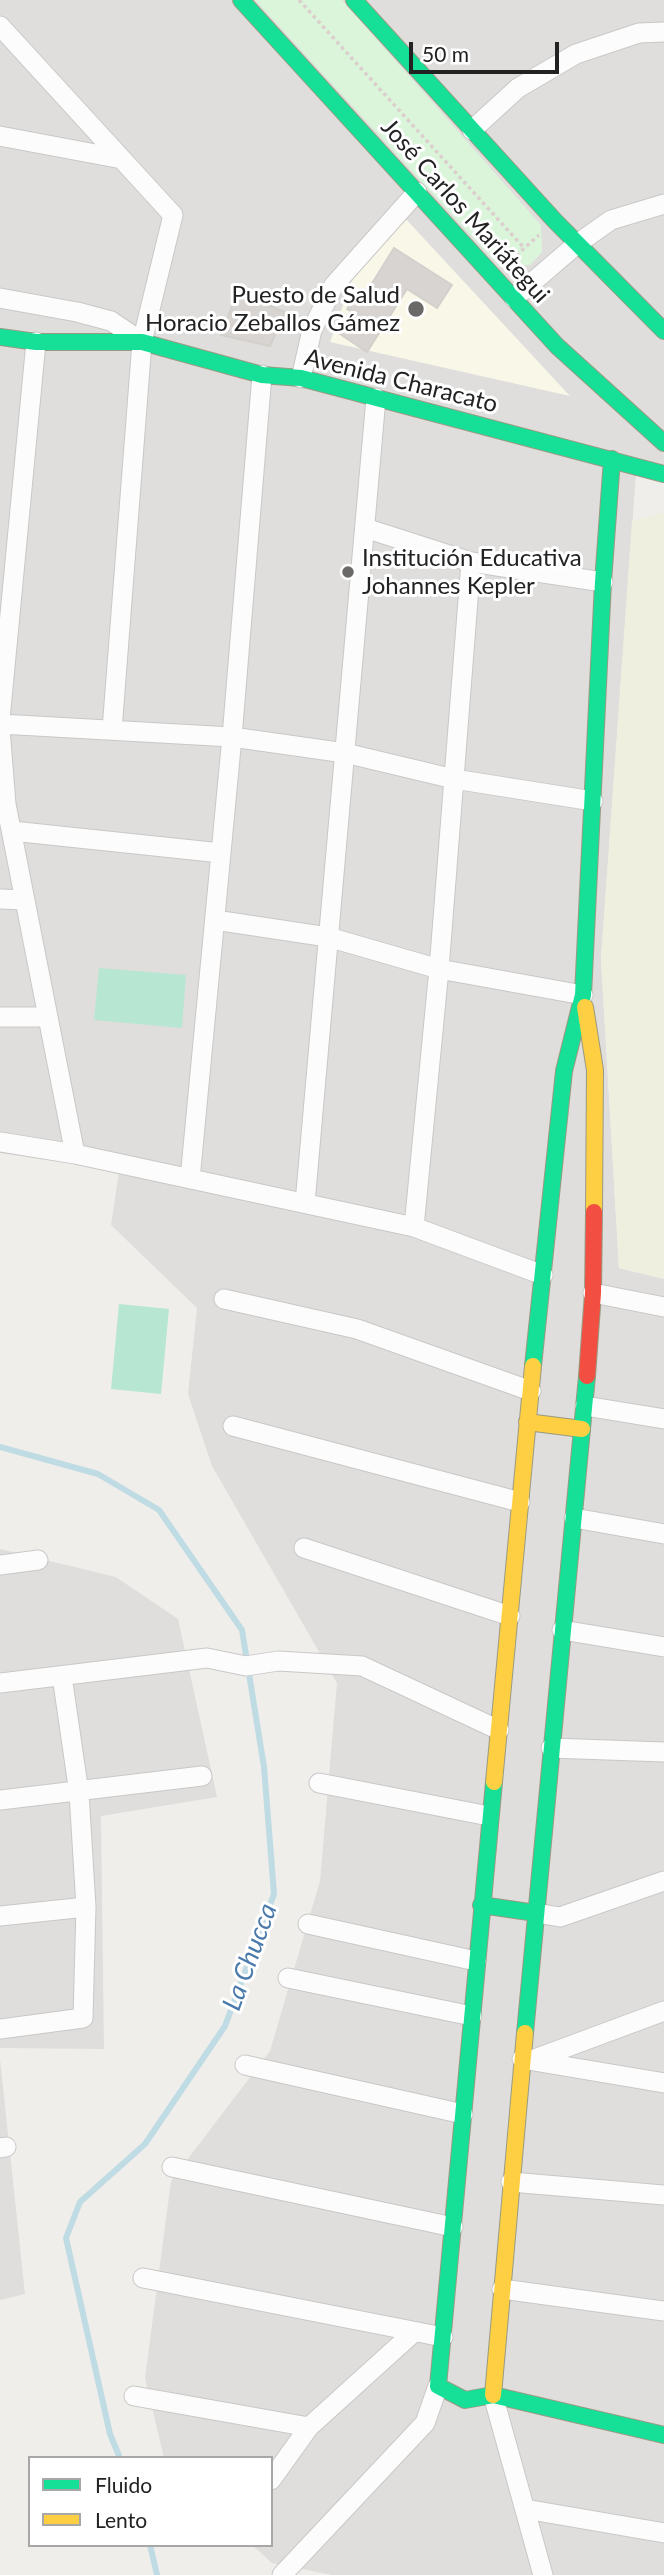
<!DOCTYPE html>
<meta charset="utf-8">
<style>
body{margin:0}
#map{position:relative;width:664px;height:2575px;overflow:hidden;background:#f0eeeb;font-family:Lato,sans-serif}
canvas{display:block}
.legend{position:absolute;left:28px;top:2456px;width:245px;height:91px;box-sizing:border-box;background:#fff;border:2px solid #a7a7a7;margin:0;padding:9px 12px;list-style:none;font-size:21px;color:#222}
.legend li{display:flex;align-items:center;gap:14px;height:35px}
.legend b{width:35px;border:2px solid #a7a7a7}
.scale{position:absolute;left:409px;top:42px;width:150px;height:32px;box-sizing:border-box;border:4px solid #222;border-top:0;padding-left:9px;font-size:21px;line-height:24px;white-space:nowrap;color:#222;-webkit-text-stroke:5px #fff;paint-order:stroke}
</style>
<div id="map">
<canvas width="664" height="2575"></canvas>
<ul class="legend">
<li><b style="height:9px;background:#16e098"></b>Fluido</li>
<li><b style="height:9px;background:#ffcf43"></b>Lento</li>
</ul>
<div class="scale">50 m</div>
</div>
<script>
const c = document.querySelector('canvas').getContext('2d');
c.lineJoin = 'round';
function paint(path, color) { c.fillStyle = color; c.fill(path, 'evenodd'); }
const shape = rows => new Path2D(rows.map(r => 'M' + r).join(''));
function stroke(path, color, width, dash) { c.strokeStyle = color; c.lineWidth = width; c.lineCap = dash ? 'butt' : 'round'; c.setLineDash(dash || []); c.stroke(path); }
function drawText(font, color, halo, rows, align = 'center') {
  c.font = font + ' Lato,sans-serif'; c.lineWidth = 6; c.setLineDash([]); c.textBaseline = 'middle'; c.strokeStyle = halo; c.fillStyle = color; for (const [text, x, y, turn = 0] of rows) {
    c.save(); c.translate(x, y); c.rotate((+turn || 0) * Math.PI / 180); c.textAlign = isNaN(turn) ? turn : align; if (halo) c.strokeText(text, 0, 0); c.fillText(text, 0, 0); c.restore();
  }
}
paint(shape([
 [0,0,664,0,664,478,636,473,601,959,619,1268,664,1279,664,2575,332,2575,272,2563,252,2545,271,2545,271,2458,164,2458,145,2378,171,2181,270,2051,320,1881,337,1683,212,1466,188,1394,197,1308,111,1225,121,1159,0,1136],
 [0,1549,116,1577,178,1619,217,1797,101,1816,104,2049,0,2048],
 [0,2059,25,2294,0,2300]
]), '#dfdedc');
paint(shape([
 [404,217,570,396,330,342,353,277]
]), '#f8f7e8');
paint(shape([
 [661,513,664,514,664,1279,619,1268,601,959,632,521]
]), '#efefdf');
paint(shape([
 [255,0,342,0,541,225,542,252,530,265,500,267]
]), '#daf5da');
paint(shape([
 [99,968,186,975,182,1028,94,1020],
 [119,1304,169,1309,161,1394,111,1389]
]), '#b7e6d2');
stroke(shape([
 [0,1447,98,1474,159,1510,242,1630,264,1767,274,1894,225,2026,145,2144,80,2202,66,2238,110,2434,120,2458],
 [150,2545,157,2575]
]), '#bfdbe3', 6);
const building = shape([
 [394,248,452,285,437,308,407,289,367,352,337,332,351,311,347,309,360,289,373,298,378,289,371,285,394,248],
 [237,293,285,312,270,346,221,335,237,293]
]);
paint(building, '#d7d4d2');
stroke(building, '#d3d0cc', 2);
const street = shape([
 [0,26,173,215,142,342,112,730],
 [472,130,518,88,576,54,639,33,664,32],
 [0,136,122,159],
 [0,298,77,312,111,321,142,342],
 [514,298,577,244,611,220,664,204],
 [301,378,312,330,334,285,417,192],
 [365,528,471,562,603,582],
 [0,719,36,342],
 [0,724,232,737,345,753,454,779,593,801],
 [0,729,6,804,75,1154],
 [12,831,221,853],
 [0,899,25,900],
 [215,920,328,937,439,969,583,995],
 [0,1017,48,1017],
 [0,1142,75,1154,414,1227,543,1275],
 [190,1179,232,737,262,375],
 [305,1203,376,398],
 [414,1227,439,969,471,562],
 [593,1293,664,1307],
 [224,1299,357,1329,531,1391],
 [585,1406,664,1419],
 [233,1426,520,1502],
 [574,1518,664,1534],
 [304,1548,510,1616],
 [0,1565,38,1560],
 [562,1630,664,1647],
 [0,1683,207,1658,246,1666,278,1661,362,1666,499,1730],
 [551,1748,664,1752],
 [319,1783,489,1816],
 [0,1800,202,1776],
 [536,1913,560,1917,664,1881],
 [0,1916,86,1907],
 [308,1924,476,1961],
 [288,1978,472,2016],
 [0,2029,83,2018,86,1907,79,1793,62,1676],
 [522,2059,664,2083],
 [532,2060,664,2011],
 [245,2065,463,2114],
 [0,2148,6,2147],
 [172,2167,453,2227],
 [511,2182,664,2195],
 [143,2278,443,2337],
 [502,2289,664,2311],
 [493,2395,543,2575],
 [134,2396,309,2427],
 [271,2480,309,2427,414,2332],
 [525,2509,664,2533],
 [282,2575,425,2423,438,2386]
]);
const fast = shape([
 [241,0,557,346,664,443],
 [354,0,555,221,664,331],
 [0,337,36,342,142,342,262,375,301,378,664,474],
 [533,1366,564,1071,583,995,603,582,612,459],
 [494,1782,438,2386,465,2400,493,2395,664,2435],
 [481,1905,536,1913],
 [525,2033,587,1376]
]);
const slow = shape([
 [585,1007,595,1070,594,1212],
 [527,1422,582,1429],
 [494,1782,533,1366],
 [493,2395,525,2033]
]);
const jam = shape([
 [587,1376,593,1293,594,1212]
]);
stroke(street, '#c9c8c7', 21);
stroke(fast, '#999a82', 18);
stroke(slow, '#999a82', 18);
stroke(jam, '#999a82', 18);
stroke(shape([
 [299,0,525,249],
 [511,260,539,235]
]), '#dccecd', 3.5, [3.5, 3.5]);
stroke(street, '#fdfcfc', 19);
stroke(fast, '#16e098', 16);
stroke(slow, '#ffcf43', 16);
stroke(jam, '#f24e42', 16);
for (const [x, y, r, color] of [
 [416,309,9,"#6a6968"],
 [348,572,7,"#6a6968"]
]) { const dot = new Path2D(); dot.arc(x, y, r, 0, 2 * Math.PI); c.fillStyle = color; c.fill(dot); stroke(dot, '#fff', 2.5); }
drawText('24px', '#222', '#fff', [
 ["José Carlos Mariátegui",465,211,48],
 ["Avenida Characato",401,381,14]
]);
drawText('24px', '#222', '#fff', [
 ["Puesto de Salud",400,295],
 ["Horacio Zeballos Gámez",400,323],
 ["Institución Educativa",362,558,"left"],
 ["Johannes Kepler",362,586,"left"]
], 'right');
drawText('italic 26px', '#4a7aab', '#fff', [
 ["La Chucca",250,1957,-70]
]);
</script>
